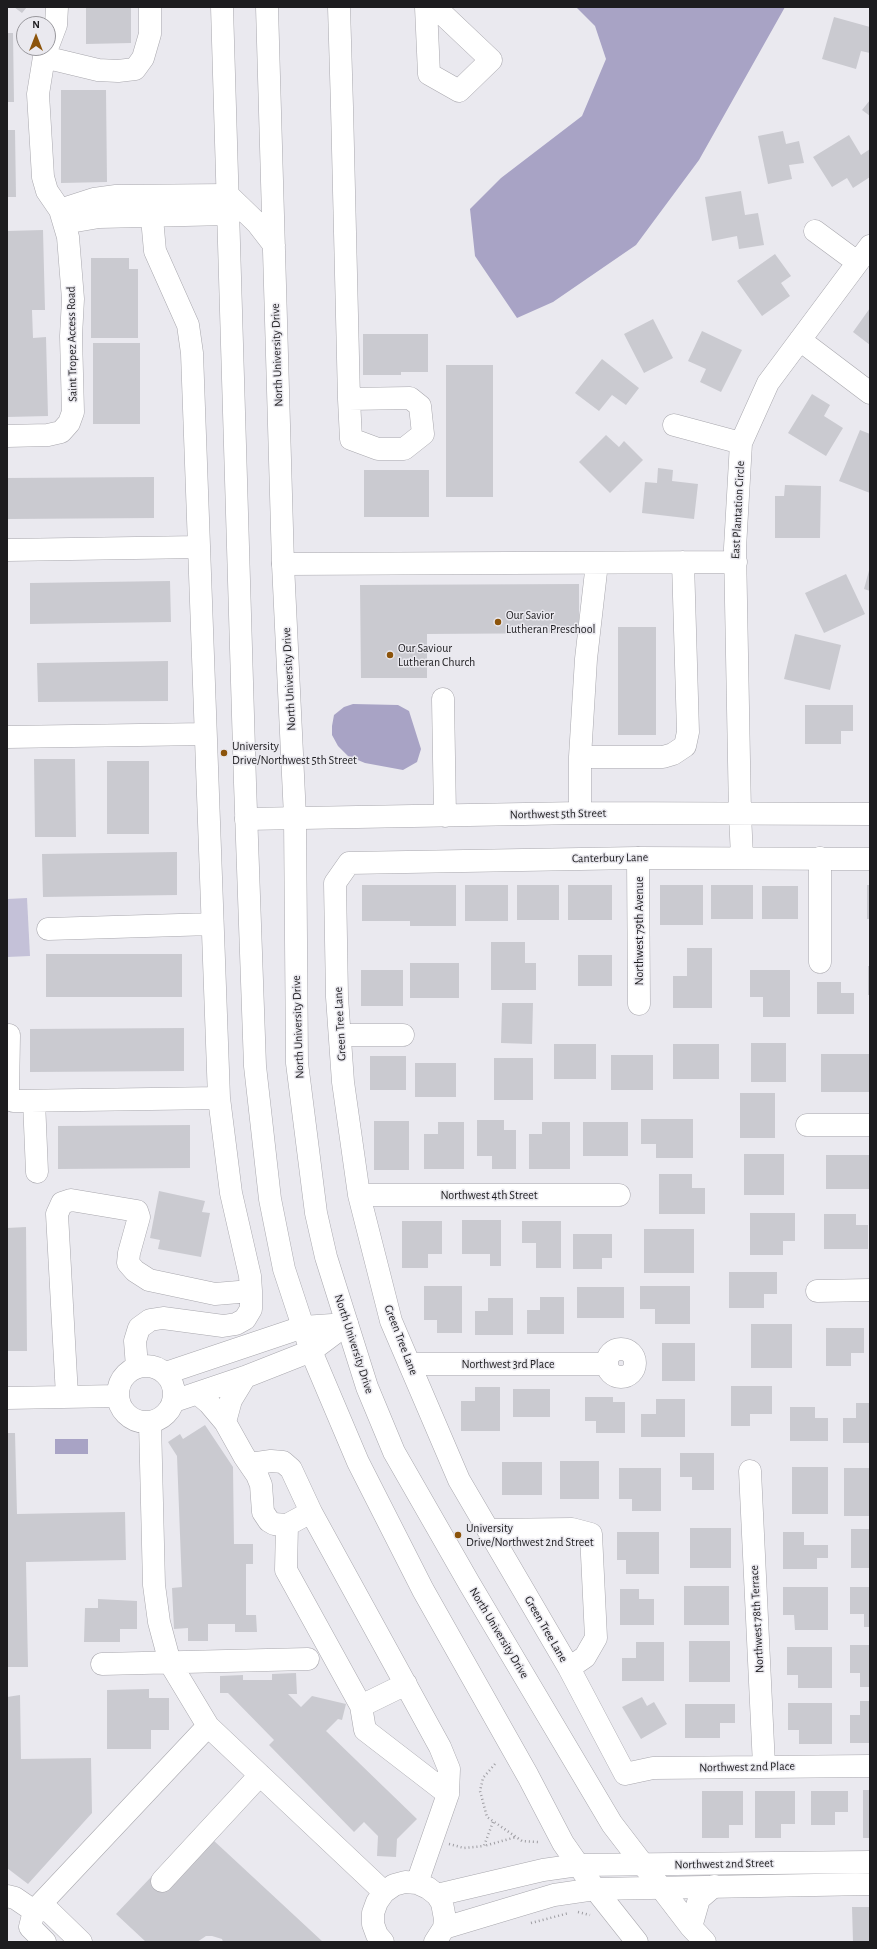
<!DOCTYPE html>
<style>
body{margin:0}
#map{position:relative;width:877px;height:1949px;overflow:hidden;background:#eae9ef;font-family:"Alegreya Sans",sans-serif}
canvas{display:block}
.frame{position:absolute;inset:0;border:8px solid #1d1c1f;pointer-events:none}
.north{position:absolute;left:16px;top:16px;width:40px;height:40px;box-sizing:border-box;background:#eae9ef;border:1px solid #98979c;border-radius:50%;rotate:0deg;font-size:11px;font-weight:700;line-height:16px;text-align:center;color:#1d1c1f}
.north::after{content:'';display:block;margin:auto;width:14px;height:18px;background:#8c540b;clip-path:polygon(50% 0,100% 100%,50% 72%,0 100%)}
</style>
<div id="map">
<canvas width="877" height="1949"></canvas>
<div class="frame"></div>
<div class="north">N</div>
</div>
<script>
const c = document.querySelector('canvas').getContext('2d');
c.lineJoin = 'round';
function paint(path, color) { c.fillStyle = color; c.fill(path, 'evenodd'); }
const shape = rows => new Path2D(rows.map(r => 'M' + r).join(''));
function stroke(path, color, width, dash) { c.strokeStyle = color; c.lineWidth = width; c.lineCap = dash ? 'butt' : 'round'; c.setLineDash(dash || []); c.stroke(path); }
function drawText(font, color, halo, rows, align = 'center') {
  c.font = font + ' "Alegreya Sans",sans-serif'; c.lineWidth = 3; c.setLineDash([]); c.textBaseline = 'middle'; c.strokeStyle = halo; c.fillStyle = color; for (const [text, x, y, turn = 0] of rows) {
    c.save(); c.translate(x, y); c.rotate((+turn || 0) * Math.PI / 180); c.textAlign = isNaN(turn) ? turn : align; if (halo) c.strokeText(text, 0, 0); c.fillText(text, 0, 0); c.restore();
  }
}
paint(shape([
 [27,898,30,956,7,957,7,899]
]), '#c4c1d8');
paint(shape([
 [576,7,785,7,699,160,636,245,553,302,517,318,475,256,470,209,501,178,582,116,606,59,595,26],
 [353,704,398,705,409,711,421,749,417,762,403,770,365,763,348,756,338,746,332,735,332,726,334,715,344,707],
 [55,1439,88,1439,88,1454,55,1454]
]), '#a8a3c5');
paint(shape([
 [14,7,27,7,22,13],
 [86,7,131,7,131,43,86,44],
 [834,17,870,27,870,53,861,51,856,69,822,59],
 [7,33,13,33,14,102,7,102],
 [61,90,106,90,107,182,61,183],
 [870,100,870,116,862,110],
 [7,130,15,130,16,197,7,197],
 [783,131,786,144,799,141,804,163,789,165,792,179,768,184,758,136],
 [849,135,861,155,870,149,870,177,853,188,847,178,832,187,813,157],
 [741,191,745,215,758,213,764,245,739,249,737,236,712,241,705,197],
 [43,230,45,310,32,310,33,338,46,337,48,416,7,417,7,231],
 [775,254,791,276,781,283,790,296,762,316,737,281],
 [91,258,129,258,129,269,138,269,138,338,91,338],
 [870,308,870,345,853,332],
 [653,319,673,358,644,373,624,334],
 [702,331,742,350,721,392,700,382,706,369,688,361],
 [363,334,428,334,428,372,401,372,401,375,363,375],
 [93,343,140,343,140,424,93,424],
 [602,359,639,388,626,405,612,395,599,411,575,393],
 [446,365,493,365,493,497,446,497],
 [812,394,830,405,824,416,843,428,826,456,788,433],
 [860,430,870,434,870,493,839,481],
 [606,435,619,447,624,441,643,460,610,493,579,462],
 [658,468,673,470,672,481,698,484,694,519,642,513,645,482,657,483],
 [364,470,429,470,429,517,364,517],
 [154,477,154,518,7,519,7,478],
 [785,485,821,486,820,538,775,538,775,496,784,496],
 [870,567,870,591,864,589],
 [846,574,865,614,824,633,805,593],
 [170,581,171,622,30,624,30,583],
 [579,584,579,633,427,634,427,678,361,678,360,585],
 [618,627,656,627,656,735,618,735],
 [795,634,841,645,830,690,784,679],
 [168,661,168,701,38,702,37,663],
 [805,705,853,705,853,731,841,731,841,744,805,744],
 [34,759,75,759,76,837,35,837],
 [107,761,149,761,149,834,107,834],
 [177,852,177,895,43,897,42,854],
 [362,885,456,885,456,926,410,926,410,921,362,921],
 [465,885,508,885,508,921,465,921],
 [517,885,559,885,559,920,517,920],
 [568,885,612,885,612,920,568,920],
 [660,885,703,885,703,925,660,925],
 [711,885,753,885,753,919,711,919],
 [867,885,870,885,870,919,867,919],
 [762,886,798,886,798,919,762,919],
 [491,942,525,942,525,963,536,963,536,990,491,990],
 [687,948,712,948,712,1008,673,1008,673,976,687,976],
 [46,954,182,954,182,997,46,997],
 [578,955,612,955,612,986,578,986],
 [410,963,459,963,459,998,410,998],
 [868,966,870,966,870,995,868,995],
 [361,970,403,970,403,1006,361,1006],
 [750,970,790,970,790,1017,763,1017,763,997,750,997],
 [817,982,841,982,841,993,854,993,854,1014,817,1014],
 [502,1003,533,1003,532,1044,501,1043],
 [184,1028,184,1071,30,1072,30,1029],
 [751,1043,786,1043,786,1082,751,1082],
 [554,1044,596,1044,596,1079,554,1079],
 [673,1044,719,1044,719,1079,673,1079],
 [821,1054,870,1054,870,1092,821,1092],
 [611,1055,653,1055,653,1090,611,1090],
 [370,1056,406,1056,406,1090,370,1090],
 [494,1058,533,1058,533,1100,494,1100],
 [415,1063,456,1063,456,1097,415,1097],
 [740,1093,775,1093,775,1138,740,1138],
 [641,1119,693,1119,693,1158,656,1158,656,1144,641,1144],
 [477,1120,504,1120,504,1130,516,1130,516,1169,492,1169,492,1156,477,1156],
 [374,1121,409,1121,409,1170,374,1170],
 [438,1122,464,1122,464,1169,424,1169,424,1134,438,1134],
 [542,1122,570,1122,570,1169,529,1169,529,1134,542,1134],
 [583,1122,628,1122,628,1156,583,1156],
 [190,1125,190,1168,58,1169,58,1126],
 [744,1154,784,1154,784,1195,744,1195],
 [826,1155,870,1155,870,1189,826,1189],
 [659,1174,692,1174,692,1188,705,1188,705,1214,659,1214],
 [159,1191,205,1201,202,1212,210,1213,201,1257,158,1249,160,1240,150,1238],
 [750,1213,795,1213,795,1241,783,1241,783,1255,750,1255],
 [824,1214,856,1214,856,1225,868,1225,868,1249,824,1249],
 [462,1220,501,1220,501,1266,490,1266,490,1254,462,1254],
 [402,1221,442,1221,442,1254,428,1254,428,1268,402,1268],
 [522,1221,561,1221,561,1268,536,1268,536,1243,522,1243],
 [26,1227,27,1351,7,1351,7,1228],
 [644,1229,694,1229,694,1273,644,1273],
 [573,1234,612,1234,612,1258,602,1258,602,1269,573,1269],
 [729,1272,777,1272,777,1294,764,1294,764,1308,729,1308],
 [424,1286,462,1286,462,1333,437,1333,437,1320,424,1320],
 [640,1286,690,1286,690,1324,655,1324,655,1309,640,1309],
 [577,1287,624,1287,624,1318,577,1318],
 [540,1297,564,1297,564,1334,527,1334,527,1310,540,1310],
 [488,1298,513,1298,513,1335,475,1335,475,1311,488,1311],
 [751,1324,792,1324,792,1368,751,1368],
 [826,1328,864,1328,864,1353,851,1353,851,1366,826,1366],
 [662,1343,695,1343,695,1381,662,1381],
 [731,1386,772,1386,772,1414,750,1414,750,1426,731,1426],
 [475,1387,500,1387,500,1431,461,1431,461,1401,475,1401],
 [513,1389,550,1389,550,1417,513,1417],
 [585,1397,613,1397,613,1402,625,1402,625,1433,596,1433,596,1421,585,1421],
 [656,1399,685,1399,685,1437,641,1437,641,1414,656,1414],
 [856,1403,870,1403,870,1443,843,1443,843,1418,856,1418],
 [790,1407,815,1407,815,1418,828,1418,828,1441,790,1441],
 [205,1425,233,1467,234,1544,253,1544,253,1564,246,1564,246,1615,256,1615,257,1632,235,1632,235,1624,208,1624,208,1641,188,1641,188,1628,174,1629,172,1588,182,1587,177,1456,168,1442,180,1434,183,1439],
 [7,1433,15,1433,17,1514,125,1512,126,1560,26,1562,28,1667,7,1667],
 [680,1453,714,1453,714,1490,692,1490,692,1477,680,1477],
 [560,1461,599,1461,599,1499,560,1499],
 [502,1462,542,1462,542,1495,502,1495],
 [792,1467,828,1467,828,1514,792,1514],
 [619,1468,661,1468,661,1511,632,1511,632,1499,619,1499],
 [844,1468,870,1468,870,1516,844,1516],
 [690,1528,731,1528,731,1568,690,1568],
 [851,1529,870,1529,870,1568,851,1568],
 [617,1532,659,1532,659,1574,626,1574,626,1560,617,1560],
 [783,1532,804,1532,804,1545,828,1545,828,1558,817,1558,817,1569,783,1569],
 [684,1586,729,1586,729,1625,684,1625],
 [783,1587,828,1587,828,1630,795,1630,794,1615,783,1615],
 [850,1587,870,1587,870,1627,864,1627,864,1614,850,1614],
 [620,1589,639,1589,639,1599,654,1599,654,1625,620,1625],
 [98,1599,137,1601,137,1629,120,1629,120,1642,84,1642,85,1608,98,1608],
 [689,1641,730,1641,730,1682,689,1682],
 [636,1642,664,1642,664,1681,622,1681,622,1658,636,1658],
 [850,1645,870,1645,870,1687,860,1687,860,1673,850,1673],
 [787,1647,832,1647,832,1688,798,1688,798,1675,787,1675],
 [296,1673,297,1694,288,1694,301,1707,312,1696,346,1704,342,1720,338,1719,326,1731,417,1819,397,1839,396,1857,377,1856,378,1836,364,1822,354,1832,269,1745,274,1740,228,1693,220,1693,220,1676,243,1675,243,1680,272,1680,272,1674],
 [149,1689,149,1698,169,1698,169,1730,151,1730,151,1749,107,1749,107,1690],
 [20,1695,21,1759,91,1758,92,1813,28,1884,7,1868,7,1697],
 [642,1697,647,1706,654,1702,667,1724,641,1739,622,1707],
 [860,1701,870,1701,870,1743,850,1743,850,1715,860,1715],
 [788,1703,832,1703,832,1744,799,1744,799,1730,788,1730],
 [685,1704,735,1704,735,1723,720,1723,720,1738,685,1738],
 [863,1790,870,1790,870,1838,863,1838],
 [702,1791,743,1791,743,1825,729,1825,729,1838,702,1838],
 [755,1791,795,1791,795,1824,781,1824,781,1838,755,1838],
 [811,1791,848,1791,848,1812,835,1812,835,1825,811,1825],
 [212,1839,323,1942,223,1942,222,1939,212,1936,206,1936,197,1942,146,1942,116,1914,152,1876,165,1888],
 [852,1907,870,1907,870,1942,853,1942]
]), '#cacad0');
const minor = shape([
 [339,7,342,107,349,399,351,439,378,449,404,449,423,434,420,406,410,398,349,399],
 [426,7,429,74,459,91,491,60,435,7],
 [48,46,56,25,57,7],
 [44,57,98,70,118,71,135,69,143,58,150,34,150,7],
 [60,210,94,199,116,196,228,195],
 [64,223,99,217,228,214],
 [815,231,857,262],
 [800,340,870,393],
 [674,425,741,443],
 [7,436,48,435,61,432,69,423,73,412,71,336,73,299,68,237,60,210,47,191,43,177,38,94,44,57,47,48],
 [7,550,199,547],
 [283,564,736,562],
 [443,699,445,816],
 [7,737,205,734],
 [580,757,663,757,673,754,685,746,688,732,683,562],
 [580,813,580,757,586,659,597,563],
 [246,819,580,813,870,814],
 [742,857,740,814,735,548,741,443,768,383,870,246],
 [638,858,639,1004],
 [870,859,638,858,349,863,335,883,337,997,343,1082,359,1195,391,1321,459,1480,569,1668,625,1774,653,1768,870,1766],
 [48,929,212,924],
 [820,962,820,858],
 [9,1035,8,1095,9,1099,13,1101,219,1098],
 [340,1035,403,1035],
 [34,1101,37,1172],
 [807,1125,870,1125],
 [359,1195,619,1195],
 [817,1291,870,1290],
 '607 1363a14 14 0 1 1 28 0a14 14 0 1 1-28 0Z',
 [410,1364,607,1364],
 '118 1394a28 28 0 1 1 56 0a28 28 0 1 1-56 0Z',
 [137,1367,135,1341,139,1328,150,1320,163,1318,223,1326,236,1324,245,1319,251,1309,251,1291,250,1276,231,1193,219,1098,192,353,188,325,155,251,150,196],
 [166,1373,303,1327,347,1324],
 [197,1393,209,1403,225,1422,244,1456,257,1475,261,1485,263,1512,269,1521,274,1524,287,1525,311,1512,291,1469,283,1462,271,1461,250,1464],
 [67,1396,57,1214,62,1203,71,1200,137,1211,139,1217,129,1253,128,1263,135,1271,149,1280,215,1294,251,1291],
 [7,1398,118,1396],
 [174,1401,245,1377,311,1351,347,1324],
 [150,1422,154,1585,159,1622,170,1663,208,1726,384,1892],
 [225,1422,231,1400,245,1377],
 [750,1471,764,1766],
 [311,1512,440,1747,449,1769,448,1794],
 [287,1525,286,1570,361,1706,365,1730,448,1794,417,1883],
 [488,1530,572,1529,591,1534,596,1638,585,1657,569,1668],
 [102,1664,308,1659],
 [361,1706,406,1684],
 [162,1881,260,1775],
 [437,1895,543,1870,578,1865,870,1862],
 [7,1896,15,1898,34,1911,48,1910,81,1942],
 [444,1928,554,1895,595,1889,870,1884],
 [45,1942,30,1927,34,1911,208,1726],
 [383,1942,377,1935,373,1924,373,1913,377,1902,384,1892,394,1885,405,1882,417,1883,428,1888,437,1895,442,1903,445,1919,444,1928,435,1942]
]);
const major = shape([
 [222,7,245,783,255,1066,270,1199,284,1269,311,1351,358,1462,423,1590,528,1776,563,1843,595,1889,637,1942],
 [267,7,283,564,295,817,297,1063,316,1213,326,1257,367,1387,394,1452,469,1583,612,1824,691,1927,705,1942],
 [228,195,257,223,274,245],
 [691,1927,699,1899,714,1886]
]);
stroke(minor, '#a8a7ad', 23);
stroke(major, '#a8a7ad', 23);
stroke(shape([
 [495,1764,483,1778,480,1791,487,1817,522,1841,538,1842],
 [493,1822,484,1846,516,1837],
 [449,1844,464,1848,484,1846],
 [578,1912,590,1915],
 [531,1923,569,1913]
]), '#9d9ca1', 2.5, [1, 3]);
stroke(minor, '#fff', 22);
stroke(major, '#fff', 22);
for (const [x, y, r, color] of [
 [498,622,4,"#8c540b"],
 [390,655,4,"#8c540b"],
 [224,753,4,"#8c540b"],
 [458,1535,4,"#8c540b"]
]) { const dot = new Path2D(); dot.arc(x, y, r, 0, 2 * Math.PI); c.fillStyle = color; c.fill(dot); stroke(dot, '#eae9ef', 1.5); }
drawText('12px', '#1d1c1f', '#eae9ef', [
 ["Saint Tropez Access Road",72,344,-91],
 ["North University Drive",277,355,-92],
 ["East Plantation Circle",738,510,-87],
 ["North University Drive",289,679,-93],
 ["Northwest 5th Street",558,814,-1],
 ["Canterbury Lane",610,858,-1],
 ["Northwest 79th Avenue",639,931,-90],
 ["Green Tree Lane",340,1024,-93],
 ["North University Drive",298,1027,-92],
 ["Northwest 4th Street",489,1195],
 ["Green Tree Lane",401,1340,69],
 ["North University Drive",354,1344,72],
 ["Northwest 3rd Place",508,1364],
 ["Northwest 78th Terrace",757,1619,-93],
 ["Green Tree Lane",546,1629,60],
 ["North University Drive",499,1633,59],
 ["Northwest 2nd Place",747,1767,-1],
 ["Northwest 2nd Street",724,1864,-1]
]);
drawText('12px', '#1d1c1f', '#eae9ef', [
 ["Our Savior",506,615],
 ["Lutheran Preschool",506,629],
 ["Our Saviour",398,648],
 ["Lutheran Church",398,662],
 ["University",232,746],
 ["Drive/Northwest 5th Street",232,760],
 ["University",466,1528],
 ["Drive/Northwest 2nd Street",466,1542]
], 'left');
</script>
